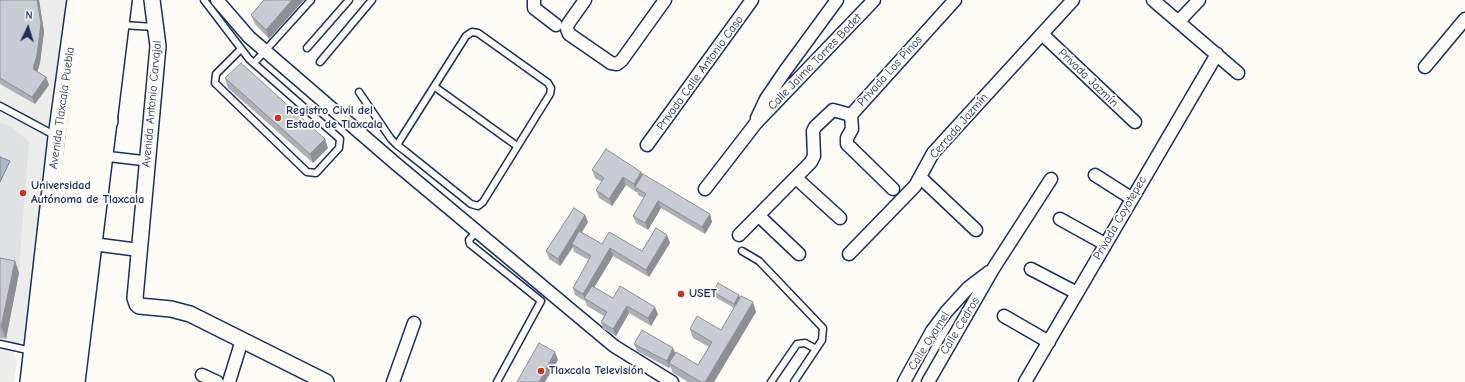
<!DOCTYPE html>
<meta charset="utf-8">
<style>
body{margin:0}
#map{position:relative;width:1465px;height:382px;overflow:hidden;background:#fdfcf7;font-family:"Comic Neue",sans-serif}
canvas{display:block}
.north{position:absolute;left:8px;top:8px;width:40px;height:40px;-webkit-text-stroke:3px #fdfcf7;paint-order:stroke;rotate:4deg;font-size:11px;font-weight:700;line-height:16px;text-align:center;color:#1b2f5e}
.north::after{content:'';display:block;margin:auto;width:14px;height:18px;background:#1b2f5e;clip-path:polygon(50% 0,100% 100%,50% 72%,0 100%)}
</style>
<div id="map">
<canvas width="1465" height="382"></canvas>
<div class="north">N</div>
</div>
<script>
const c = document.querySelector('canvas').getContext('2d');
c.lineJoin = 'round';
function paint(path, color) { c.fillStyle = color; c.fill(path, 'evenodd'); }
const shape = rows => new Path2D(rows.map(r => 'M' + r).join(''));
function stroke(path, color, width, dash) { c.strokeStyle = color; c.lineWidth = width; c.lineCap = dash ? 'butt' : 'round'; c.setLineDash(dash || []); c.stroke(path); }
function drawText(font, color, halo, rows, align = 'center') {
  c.font = font + ' "Comic Neue",sans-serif'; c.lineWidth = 3.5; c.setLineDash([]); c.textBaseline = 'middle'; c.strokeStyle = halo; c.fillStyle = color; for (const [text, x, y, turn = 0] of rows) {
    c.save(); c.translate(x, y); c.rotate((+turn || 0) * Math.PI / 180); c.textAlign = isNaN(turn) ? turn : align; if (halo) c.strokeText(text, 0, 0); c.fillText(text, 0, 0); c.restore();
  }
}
paint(shape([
 [0,0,70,0,29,341,19,342,15,347,14,354,17,361,14,382,0,382]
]), '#edeeec');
paint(shape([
 [0,122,12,127,29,142,19,269,0,265]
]), '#e0e1e3');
const water = shape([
 [0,157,10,161,0,182,0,157]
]);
paint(water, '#b3b8c5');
stroke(water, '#76819c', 1);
const service = shape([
 [204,0,249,59,340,139,339,148,316,173,307,172,215,83,216,74,240,50],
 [122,25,155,27],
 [307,48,349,0],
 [320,62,372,0],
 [254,63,311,0],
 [435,87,517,146],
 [359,92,391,139,397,145,405,151,471,204,478,206,483,202,550,94,551,88,548,83,478,33,472,32,466,36,397,145],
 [0,106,56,136],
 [477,231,469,240,470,244,541,301,497,382],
 [742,251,759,261,823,328,822,340,794,382],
 [0,344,32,351],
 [771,382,797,344,805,343,816,349]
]);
const pedestrian = shape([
 [104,156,147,161]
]);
const minor = shape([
 [217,0,249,37,395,163,614,346,672,382],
 [534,0,534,8,556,25],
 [585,0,568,24,567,29,569,34,611,63,617,64,622,60,665,0],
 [1153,0,1238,73],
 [1179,21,1199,0],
 [1042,34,1135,122],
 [1425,67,1465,19],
 [851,115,955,0],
 [851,115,852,129,847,138,847,144,893,189],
 [757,118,766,99,785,71,837,0],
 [647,145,752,0],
 [1095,175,1131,198],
 [920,177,976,230],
 [796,178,840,218],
 [705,189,756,123,874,0],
 [759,216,799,254],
 [1060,219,1105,244],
 [739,235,811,162,814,156,813,131,815,127,833,110,851,115],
 [93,244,139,250],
 [849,254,915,186,933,153,1073,0],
 [1031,269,1077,293],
 [1004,316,1049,342],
 [202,375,217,382],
 [229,382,242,340],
 [393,382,414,323],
 [904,382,932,331,947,311,968,288,989,272],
 [928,382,993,269,1051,179],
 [1025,382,1217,54]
]);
const tertiary = shape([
 [152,0,158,46,135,298,137,304,139,306,171,309,190,314,326,382]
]);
const secondary = shape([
 [29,382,57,137,76,0],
 [76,382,123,0]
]);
const primary = shape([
 [91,148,108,121],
 [45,382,92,0],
 [62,382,107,0]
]);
stroke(service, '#1b2f5e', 9);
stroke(pedestrian, '#1b2f5e', 12);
stroke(minor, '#1b2f5e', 15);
stroke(tertiary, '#1b2f5e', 18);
stroke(secondary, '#1b2f5e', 20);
stroke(primary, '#1b2f5e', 22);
stroke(service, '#fdfcf7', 6);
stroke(pedestrian, '#fdfcf7', 9);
stroke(minor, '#fdfcf7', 12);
stroke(tertiary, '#fdfcf7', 15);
stroke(secondary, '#fdfcf7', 17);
stroke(primary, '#fdfcf7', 19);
paint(shape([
 [0,0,39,0,44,32,40,63,37,72,46,77,49,85,35,104,0,84],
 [264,0,269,39,255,24,251,15],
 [225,78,328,148,313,163,228,88],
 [592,170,641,172,643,175,710,214,712,222,705,234,661,208,648,230,636,223,633,216,644,198,638,195,637,191,636,192,626,185,612,206,599,198,596,190,602,182,595,178],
 [585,215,588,222,582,232,602,244,642,251,670,243,649,277,613,256,594,287,613,298,658,314,651,326,629,313,616,336,603,329,601,322,604,316,587,306,585,301,575,295,573,288,589,260,574,252,573,247,560,266,549,259,546,251],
 [0,258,15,261,19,273,6,339,0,338],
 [713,292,739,295,740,298,756,312,714,382,688,382,673,373,670,366,669,368,637,351,634,344,673,348,675,353,698,365,709,347,693,338,690,329,721,330,734,308,715,297]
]), '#adafb5');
paint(shape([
 [37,0,39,0,44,32,40,63,36,76,33,69],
 [292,0,304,0,269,39,266,30],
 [46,77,49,85,35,104,32,97],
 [325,139,328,148,313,163,310,154],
 [641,172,644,179,635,187,637,191,636,192,634,184],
 [623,177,626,185,612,206,609,199],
 [658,201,661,208,648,230,645,223],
 [710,214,712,222,705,234,702,227],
 [585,215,588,222,574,245,572,244,573,247,560,266,558,259],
 [667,235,670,243,649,277,646,270],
 [610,248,613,256,587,300,585,299,583,294],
 [15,261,19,273,6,339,1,327],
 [739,295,741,300,736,309,734,304],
 [753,302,756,312,714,382,705,382],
 [627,306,629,313,616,336,613,329],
 [655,307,658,314,651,326,648,318],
 [673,348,676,355,669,363,670,366,669,368,667,361],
 [555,352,558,360,545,382,539,382]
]), '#8d8f94');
const building = shape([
 [0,0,37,0,41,24,37,55,33,69,46,77,32,97,0,78,0,0],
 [264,0,292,0,266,30,251,15,264,0],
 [241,63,325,139,310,154,225,78,241,63],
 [606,149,641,172,634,184,623,177,609,199,596,190,604,178,592,170,606,149],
 [643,174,710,214,702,227,658,201,645,223,633,216,646,194,635,187,643,174],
 [574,208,585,215,558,259,546,251,574,208],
 [656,228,667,235,646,270,610,248,583,294,573,288,591,256,572,244,579,231,602,244,609,232,642,251,656,228],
 [0,258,15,261,1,327,0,326,0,258],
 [718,283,739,295,734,304,713,292,718,283],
 [592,286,613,298,620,286,655,307,648,318,627,306,613,329,601,322,607,312,584,298,592,286],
 [741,296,753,302,705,382,701,382,669,363,676,352,698,365,712,342,690,329,697,316,721,330,741,296],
 [642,330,673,348,667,361,634,344,642,330],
 [539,343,555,352,539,382,517,382,539,343]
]);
paint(building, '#c9ccd3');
stroke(building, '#8d8f94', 1);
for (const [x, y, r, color] of [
 [278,118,4,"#c8321e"],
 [23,193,4,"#c8321e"],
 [681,294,4,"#c8321e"],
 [541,371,4,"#c8321e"]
]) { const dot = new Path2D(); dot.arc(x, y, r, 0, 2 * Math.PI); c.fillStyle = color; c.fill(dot); stroke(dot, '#fdfcf7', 1.5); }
drawText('12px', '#1b2f5e', '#fdfcf7', [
 ["Calle Jaime Torres Bodet",815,62,-46],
 ["Privada Los Pinos",890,71,-48],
 ["Privada Calle Antonio Caso",700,73,-54],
 ["Privada Jazmín",1088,78,44],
 ["Avenida Antonio Carvajal",152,104,-85],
 ["Avenida Tlaxcala Puebla",62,108,-82],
 ["Cerrada Jazmín",959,126,-49],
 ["Privada Coyotepec",1120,218,-60],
 ["Calle Cedros",960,326,-59],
 ["Calle Oyamel",929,341,-58]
]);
drawText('bold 12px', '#1b2f5e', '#fdfcf7', [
 ["Registro Civil del",286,111],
 ["Estado de Tlaxcala",286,125],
 ["Universidad",31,186],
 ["Autónoma de Tlaxcala",31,200],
 ["USET",689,294],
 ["Tlaxcala Televisión",549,371]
], 'left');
</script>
